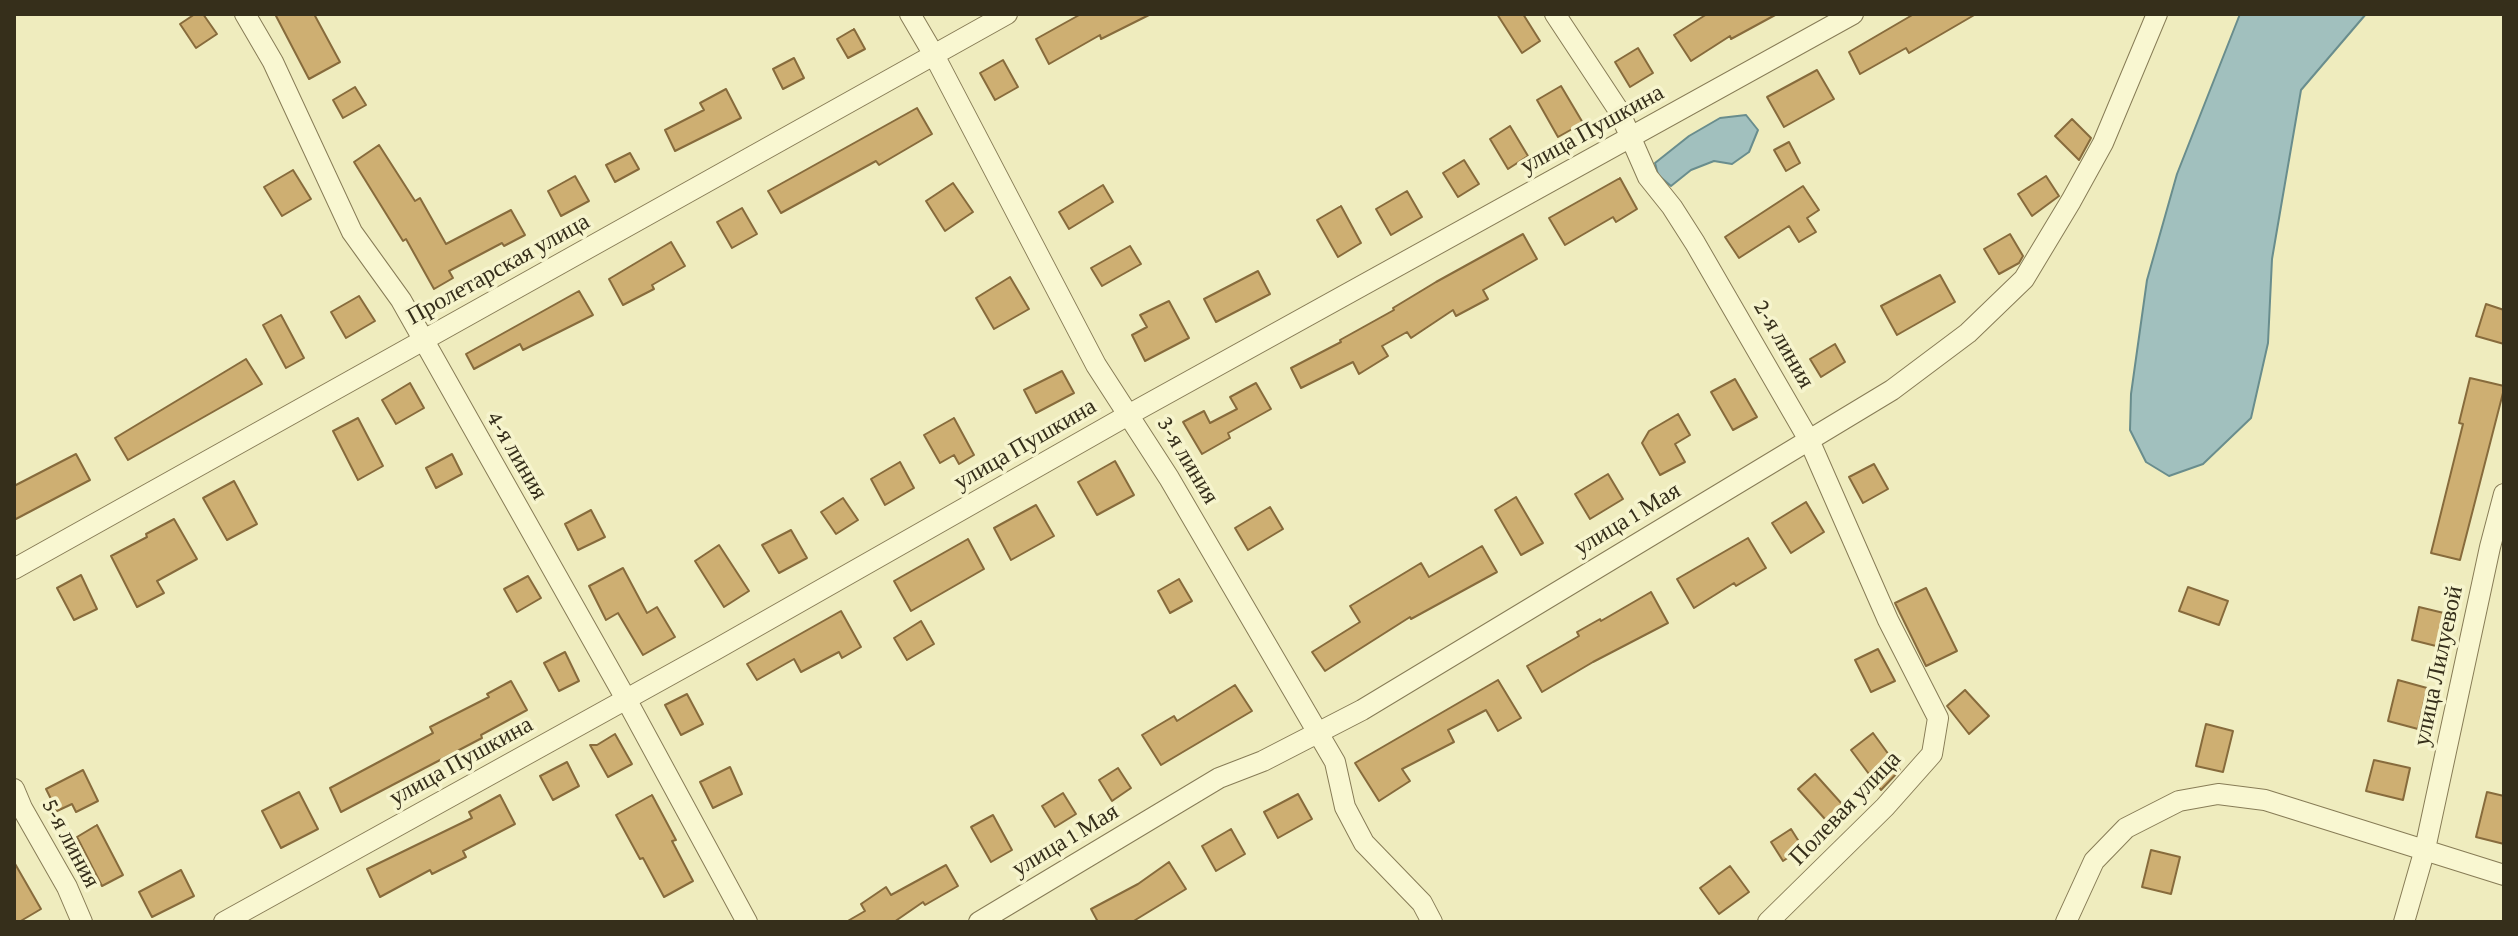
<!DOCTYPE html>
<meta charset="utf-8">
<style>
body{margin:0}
#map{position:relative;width:2518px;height:936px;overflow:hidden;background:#efecbe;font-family:"Crimson Pro",serif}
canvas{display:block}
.frame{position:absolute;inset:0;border:16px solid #362f1b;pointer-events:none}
</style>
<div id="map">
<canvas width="2518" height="936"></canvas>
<div class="frame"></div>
</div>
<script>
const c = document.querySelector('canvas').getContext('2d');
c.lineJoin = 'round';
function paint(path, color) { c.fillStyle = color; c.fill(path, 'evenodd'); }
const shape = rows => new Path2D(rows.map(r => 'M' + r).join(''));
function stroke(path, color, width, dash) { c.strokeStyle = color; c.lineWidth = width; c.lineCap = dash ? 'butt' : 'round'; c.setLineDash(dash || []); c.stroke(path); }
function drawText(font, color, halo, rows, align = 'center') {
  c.font = font + ' "Crimson Pro",serif'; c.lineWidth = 7; c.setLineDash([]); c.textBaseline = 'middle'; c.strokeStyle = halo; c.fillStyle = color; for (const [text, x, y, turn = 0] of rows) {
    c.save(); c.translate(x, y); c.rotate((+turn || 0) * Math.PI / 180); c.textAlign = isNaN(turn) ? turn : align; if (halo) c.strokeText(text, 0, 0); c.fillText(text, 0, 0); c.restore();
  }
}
const water = shape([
 [2240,14,2366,14,2301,90,2272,259,2268,343,2251,418,2203,464,2169,476,2146,462,2130,430,2131,394,2147,280,2177,174,2240,14],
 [1746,115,1758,130,1749,152,1732,164,1714,161,1691,170,1671,186,1658,175,1655,163,1689,136,1720,118,1746,115]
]);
paint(water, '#a1c0be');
stroke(water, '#698d8d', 2);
const building = shape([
 [195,14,203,14,217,34,196,48,180,24,195,14],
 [275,14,314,14,340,62,309,79,275,14],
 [1081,14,1151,14,1101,39,1100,35,1049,64,1036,39,1081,14],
 [1497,14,1523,14,1540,41,1522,53,1497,14],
 [1707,14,1777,14,1731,39,1730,36,1691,61,1674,35,1707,14],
 [1914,14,1976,14,1909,53,1906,48,1860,74,1849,52,1914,14],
 [854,29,865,49,848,58,837,39,854,29],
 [1638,48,1653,73,1630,87,1615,62,1638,48],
 [794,58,804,78,783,89,773,69,794,58],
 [1003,60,1018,87,995,100,980,73,1003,60],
 [1817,70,1834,99,1784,127,1767,97,1817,70],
 [1561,86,1583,123,1558,137,1537,100,1561,86],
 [355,87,366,105,343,118,333,100,355,87],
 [726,89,741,118,675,151,665,130,704,110,700,103,726,89],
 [917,108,932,134,879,165,876,161,781,213,768,191,917,108],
 [2072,119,2091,138,2079,160,2055,136,2072,119],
 [1510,126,1528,156,1508,169,1490,139,1510,126],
 [1789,142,1800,163,1786,171,1774,150,1789,142],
 [379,145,415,201,420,198,446,244,511,210,525,235,504,246,502,243,449,271,453,278,434,289,406,239,403,241,354,162,379,145],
 [630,153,639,169,615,182,606,165,630,153],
 [1464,160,1479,184,1458,197,1443,173,1464,160],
 [293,170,311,199,282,216,264,187,293,170],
 [575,176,589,201,561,216,548,191,575,176],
 [2046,176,2059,196,2032,216,2018,194,2046,176],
 [1620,178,1637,209,1616,222,1613,217,1565,245,1549,218,1620,178],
 [953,183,973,212,945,231,926,201,953,183],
 [1103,185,1113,202,1069,229,1059,212,1103,185],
 [1803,186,1819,210,1807,218,1816,232,1799,242,1789,226,1739,258,1725,237,1803,186],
 [1407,191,1422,217,1391,235,1376,209,1407,191],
 [1341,206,1361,243,1338,257,1317,220,1341,206],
 [742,208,757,234,732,248,717,222,742,208],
 [1523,234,1537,259,1483,290,1488,299,1456,316,1453,310,1411,338,1407,332,1382,346,1388,356,1359,374,1353,362,1301,388,1291,368,1341,342,1340,340,1394,310,1393,308,1436,282,1523,234],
 [2010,234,2023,256,2019,263,1999,274,1984,249,2010,234],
 [671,242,685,266,652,285,654,289,623,305,609,279,671,242],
 [1130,246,1141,264,1102,286,1091,268,1130,246],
 [1258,271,1270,294,1216,322,1204,299,1258,271],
 [1940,275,1955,302,1897,335,1881,306,1940,275],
 [1010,277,1029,309,994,329,976,298,1010,277],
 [579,291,593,315,523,350,520,344,474,369,466,354,579,291],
 [359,296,375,321,346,338,331,312,359,296],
 [1169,301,1189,338,1145,361,1132,335,1147,327,1140,315,1169,301],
 [2486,304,2504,310,2504,344,2476,336,2486,304],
 [281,315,304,358,286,368,263,325,281,315],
 [1835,344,1845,362,1821,377,1810,359,1835,344],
 [246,359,262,384,128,460,115,438,246,359],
 [1062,371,1074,393,1036,413,1024,390,1062,371],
 [2470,378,2504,386,2504,389,2460,560,2431,553,2463,424,2459,423,2470,378],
 [1735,379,1757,417,1733,430,1711,392,1735,379],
 [410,383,424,408,396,424,382,400,410,383],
 [1256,383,1271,409,1228,433,1230,438,1202,454,1183,422,1204,411,1210,423,1237,409,1230,397,1256,383],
 [1678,414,1690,435,1675,444,1685,462,1660,475,1642,443,1649,431,1678,414],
 [358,418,383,466,358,480,333,431,358,418],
 [954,418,974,455,959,464,954,455,940,463,924,435,954,418],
 [76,454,90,480,14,520,14,486,76,454],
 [452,454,462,474,436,488,426,468,452,454],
 [1115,461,1134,495,1097,515,1078,482,1115,461],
 [900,462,914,488,885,505,871,479,900,462],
 [1874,464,1888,489,1863,503,1849,477,1874,464],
 [1608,474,1623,499,1590,519,1575,494,1608,474],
 [234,481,257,524,227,540,203,498,234,481],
 [1516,497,1543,543,1521,555,1495,510,1516,497],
 [843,498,858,520,836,534,821,512,843,498],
 [1806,502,1824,532,1791,553,1772,523,1806,502],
 [1036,505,1054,536,1011,560,994,528,1036,505],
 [1270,507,1283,529,1248,550,1235,528,1270,507],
 [591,510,605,537,578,550,565,524,591,510],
 [174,519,197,559,157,581,164,593,137,607,111,556,147,537,146,534,174,519],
 [791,530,807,558,779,573,762,545,791,530],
 [1748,538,1766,568,1736,586,1734,583,1694,608,1677,579,1748,538],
 [968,539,984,569,911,611,894,581,968,539],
 [719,545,749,591,724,607,695,561,719,545],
 [1482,546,1497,572,1411,619,1410,617,1325,671,1312,652,1360,622,1350,606,1421,563,1429,577,1482,546],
 [623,568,647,613,657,607,675,637,643,655,618,613,606,620,589,586,623,568],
 [81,575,97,609,74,620,57,588,81,575],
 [528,576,541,598,517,612,504,589,528,576],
 [1179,579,1192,601,1170,613,1158,591,1179,579],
 [2188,587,2228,601,2219,625,2179,611,2188,587],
 [1926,588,1957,651,1926,666,1895,603,1926,588],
 [1651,592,1668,623,1593,662,1542,692,1527,666,1579,636,1577,632,1600,619,1601,621,1651,592],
 [2419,607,2448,614,2440,647,2412,640,2419,607],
 [841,611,861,647,842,658,839,652,801,672,794,659,757,680,747,664,841,611],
 [921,621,934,644,907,660,894,638,921,621],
 [1878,649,1895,681,1871,692,1855,660,1878,649],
 [565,652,579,681,559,691,544,663,565,652],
 [1498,680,1521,718,1498,731,1486,710,1448,730,1454,742,1402,769,1410,781,1379,801,1355,763,1498,680],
 [2398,680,2427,688,2418,729,2388,721,2398,680],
 [511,681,527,710,481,735,482,738,341,812,330,788,433,733,430,727,489,697,487,694,511,681],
 [1235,685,1252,711,1161,765,1142,735,1174,716,1177,721,1235,685],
 [1965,690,1989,716,1969,734,1947,706,1965,690],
 [687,694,703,724,681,735,665,705,687,694],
 [2206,724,2233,731,2223,772,2196,766,2206,724],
 [1873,733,1900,770,1881,790,1851,750,1873,733],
 [615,734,632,764,608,777,590,745,597,745,615,734],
 [2374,760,2410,768,2403,800,2366,791,2374,760],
 [567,762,579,786,553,800,540,776,567,762],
 [730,767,742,794,713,808,700,782,730,767],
 [1118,768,1131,788,1112,801,1099,780,1118,768],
 [83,770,98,801,76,812,72,804,57,811,46,789,83,770],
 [1815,774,1850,813,1833,828,1798,789,1815,774],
 [299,792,318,829,281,848,262,811,299,792],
 [2487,792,2504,796,2504,844,2476,837,2487,792],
 [1063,793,1076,814,1055,827,1042,806,1063,793],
 [1298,794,1312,819,1278,838,1264,812,1298,794],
 [500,795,515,824,463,851,466,857,432,874,430,870,380,897,367,869,472,818,469,812,500,795],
 [652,795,676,840,672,841,693,881,664,897,643,858,640,859,616,815,652,795],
 [993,815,1012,850,991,862,971,827,993,815],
 [97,825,123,875,102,886,77,837,97,825],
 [1231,829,1245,854,1216,871,1202,846,1231,829],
 [1791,829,1803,848,1783,861,1771,842,1791,829],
 [2151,850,2180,857,2171,894,2142,887,2151,850],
 [14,862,41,909,19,922,14,922,14,862],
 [1169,862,1186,889,1132,922,1098,922,1091,909,1138,884,1169,862],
 [946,865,958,886,925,905,923,902,894,922,846,922,865,911,861,904,886,887,891,895,946,865],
 [1730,866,1749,892,1719,914,1700,888,1730,866],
 [181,870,194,896,152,917,139,892,181,870]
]);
paint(building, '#ceaf72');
stroke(building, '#876b3c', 2);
const minor = shape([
 [245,14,273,62,352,232,401,300,626,699,747,922],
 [910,14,934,55,1096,365,1169,478,1335,762,1345,807,1364,843,1422,903,1432,922],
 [1555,14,1619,111,1648,177,1672,207,1695,243,1809,440,1888,620,1938,718,1932,754,1885,807,1768,922],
 [14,569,1007,14],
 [14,789,22,808,67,887,82,922],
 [224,922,715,650,1130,414,1853,14],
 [979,922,1219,778,1263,761,1362,710,1892,390,1968,333,2024,279,2071,201,2103,143,2157,14],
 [2066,922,2094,861,2126,828,2179,801,2218,794,2265,800,2504,875],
 [2404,922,2425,849,2490,547,2504,494]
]);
stroke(minor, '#877c56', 22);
stroke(minor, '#f9f7d1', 20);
drawText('24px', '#362f1b', '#f6f4cd', [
 ["улица Пушкина",1592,129,-29],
 ["Пролетарская улица",498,269,-29],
 ["2-я линия",1784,344,60],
 ["улица Пушкина",1025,444,-30],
 ["4-я линия",517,455,60],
 ["3-я линия",1188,460,59],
 ["улица 1 Мая",1627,519,-31],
 ["улица Лилуевой",2438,666,-78],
 ["улица Пушкина",461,761,-29],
 ["Полевая улица",1845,808,-46],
 ["улица 1 Мая",1065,840,-31],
 ["5-я линия",71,843,62]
]);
</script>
